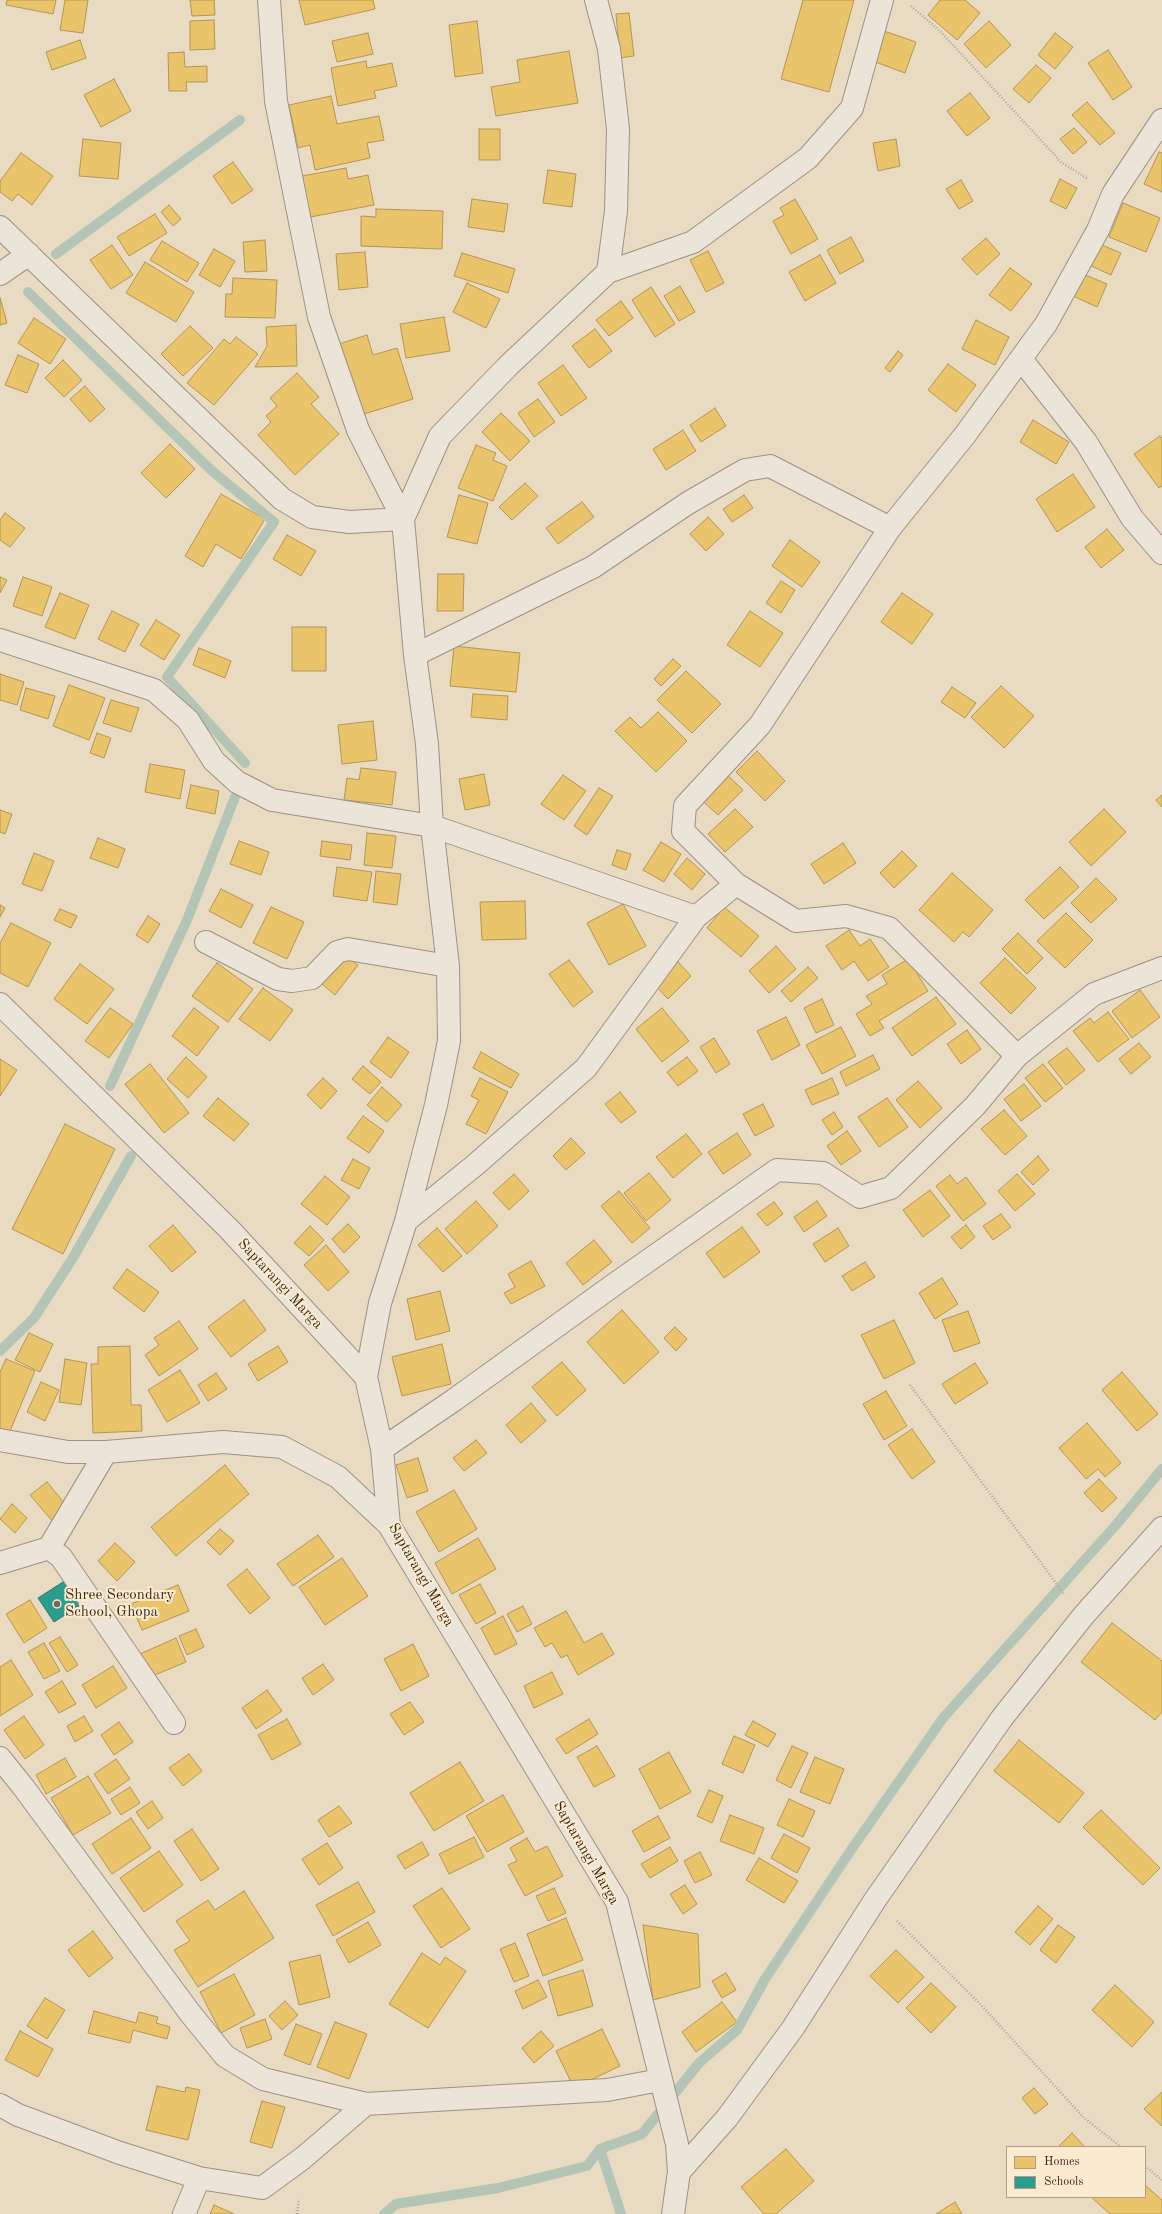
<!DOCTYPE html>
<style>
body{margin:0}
#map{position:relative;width:1162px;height:2214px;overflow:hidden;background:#e8dbc2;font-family:"Old Standard TT",serif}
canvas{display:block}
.legend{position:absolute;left:1006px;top:2146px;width:140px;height:52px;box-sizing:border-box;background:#faebce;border:1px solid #ae9d88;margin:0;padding:5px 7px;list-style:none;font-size:12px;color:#3b2820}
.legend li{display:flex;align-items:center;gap:8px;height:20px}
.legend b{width:20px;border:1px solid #ae9d88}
</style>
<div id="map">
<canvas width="1162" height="2214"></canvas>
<ul class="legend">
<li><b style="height:11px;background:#e9c46a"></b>Homes</li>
<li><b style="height:11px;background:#2a9d8f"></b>Schools</li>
</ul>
</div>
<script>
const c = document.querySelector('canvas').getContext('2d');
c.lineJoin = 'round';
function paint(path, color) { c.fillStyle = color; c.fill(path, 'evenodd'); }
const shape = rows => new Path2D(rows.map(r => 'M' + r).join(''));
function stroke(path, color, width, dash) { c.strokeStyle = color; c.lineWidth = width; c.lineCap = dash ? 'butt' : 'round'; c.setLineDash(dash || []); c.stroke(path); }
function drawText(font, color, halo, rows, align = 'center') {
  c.font = font + ' "Old Standard TT",serif'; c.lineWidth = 4; c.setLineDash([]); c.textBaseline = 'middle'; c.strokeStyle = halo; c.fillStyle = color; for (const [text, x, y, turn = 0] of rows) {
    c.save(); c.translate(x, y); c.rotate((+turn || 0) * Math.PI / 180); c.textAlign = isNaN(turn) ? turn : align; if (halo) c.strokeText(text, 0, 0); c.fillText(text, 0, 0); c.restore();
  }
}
const homes = shape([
 [7,0,56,0,53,14,6,5,7,0],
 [65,0,88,0,83,33,60,30,65,0],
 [190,0,214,0,215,15,192,16,190,0],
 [299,0,373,0,375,9,305,25,299,0],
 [803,0,854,0,829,92,781,79,803,0],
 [940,0,965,0,980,13,957,40,928,15,940,0],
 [629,13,634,56,620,58,616,14,629,13],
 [214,20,215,49,190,50,190,21,214,20],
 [477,21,483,73,455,77,449,25,477,21],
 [989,21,1011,45,986,68,964,44,989,21],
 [881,30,916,42,905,73,870,60,881,30],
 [368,33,373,54,337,62,332,41,368,33],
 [1055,33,1073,47,1055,69,1038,55,1055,33],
 [80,40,86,58,52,70,46,52,80,40],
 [1108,50,1132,87,1113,100,1088,63,1108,50],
 [569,51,578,103,496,116,491,87,520,82,517,60,569,51],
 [184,52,185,67,207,66,207,82,186,82,187,91,169,91,168,53,184,52],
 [366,61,367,68,392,63,397,86,374,91,376,98,338,106,331,68,366,61],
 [1036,65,1051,78,1029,103,1013,89,1036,65],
 [114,79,131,111,101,127,84,95,114,79],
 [970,93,990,118,967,136,947,111,970,93],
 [331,96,337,124,379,116,384,140,367,143,370,158,315,170,310,145,298,148,289,105,331,96],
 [1087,102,1115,133,1100,145,1072,115,1087,102],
 [1074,128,1087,142,1073,154,1060,139,1074,128],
 [479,129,500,129,500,160,479,160,479,129],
 [83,139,121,143,118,179,79,176,83,139],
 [896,139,900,166,878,171,873,143,896,139],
 [1159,152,1162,153,1162,192,1144,184,1159,152],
 [21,153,53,176,32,205,18,194,12,201,0,192,0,181,21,153],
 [233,162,253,190,232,204,213,176,233,162],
 [346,168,348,179,368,175,374,205,310,217,302,176,346,168],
 [548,170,576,174,572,207,543,203,548,170],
 [1060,179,1077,188,1066,209,1050,201,1060,179],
 [961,180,973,201,959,209,946,189,961,180],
 [472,199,508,204,504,232,468,227,472,199],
 [795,199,818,239,791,254,773,221,784,215,780,208,795,199],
 [1123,203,1160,218,1146,252,1109,237,1123,203],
 [169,205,181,219,173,226,161,212,169,205],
 [376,209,443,211,442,249,361,246,361,216,376,217,376,209],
 [155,214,167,233,129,256,117,237,155,214],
 [851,237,864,261,840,274,827,250,851,237],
 [986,238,1000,254,977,275,962,259,986,238],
 [265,240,267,271,245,272,243,242,265,240],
 [162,241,199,263,187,282,150,260,162,241],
 [1097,243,1121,253,1111,275,1087,264,1097,243],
 [112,245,133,275,111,289,90,260,112,245],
 [214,249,235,261,220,287,199,275,214,249],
 [708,251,724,283,706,292,690,260,708,251],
 [365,252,368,287,339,290,336,254,365,252],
 [462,253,515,269,508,293,454,276,462,253],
 [820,255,836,283,805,301,789,272,820,255],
 [145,262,194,292,176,322,126,293,145,262],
 [1010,268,1032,284,1011,311,989,295,1010,268],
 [1083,274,1107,284,1097,307,1073,296,1083,274],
 [233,278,277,280,275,318,225,317,226,294,232,294,233,278],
 [467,283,500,299,486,328,453,312,467,283],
 [680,286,695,312,679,321,664,296,680,286],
 [651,287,675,324,655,337,632,300,651,287],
 [0,298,7,323,0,325,0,298],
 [621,301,633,318,609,336,596,320,621,301],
 [444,317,450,351,406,358,400,324,444,317],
 [34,318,66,339,50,364,18,343,34,318],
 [976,320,1009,337,995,365,962,349,976,320],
 [296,325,297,366,255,367,267,346,266,327,296,325],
 [190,326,213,348,183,376,161,354,190,326],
 [595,329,612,351,589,368,572,346,595,329],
 [367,335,373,355,397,348,413,399,361,415,339,344,367,335],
 [236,337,258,354,214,405,187,383,224,339,230,344,236,337],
 [898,351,903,355,890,372,885,368,898,351],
 [18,355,39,364,27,393,5,385,18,355],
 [63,360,82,380,64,397,45,378,63,360],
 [948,364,976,385,956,412,928,390,948,364],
 [563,365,587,398,561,416,538,383,563,365],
 [297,373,319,397,311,404,339,434,295,475,258,435,271,422,266,416,277,406,270,398,297,373],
 [85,386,105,409,90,422,70,399,85,386],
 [538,399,555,422,534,437,518,413,538,399],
 [715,408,726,426,701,442,690,425,715,408],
 [501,413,530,441,510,461,482,432,501,413],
 [1033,420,1069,442,1056,464,1020,442,1033,420],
 [683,430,696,451,666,470,653,449,683,430],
 [1160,436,1162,438,1162,486,1159,488,1134,454,1160,436],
 [170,444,195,469,166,498,141,473,170,444],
 [476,445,496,453,493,460,507,466,493,501,458,488,476,445],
 [1073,474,1095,507,1057,532,1036,499,1073,474],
 [525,483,538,496,512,520,499,507,525,483],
 [221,494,265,519,241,559,216,544,203,567,185,556,221,494],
 [459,495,488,503,477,544,447,537,459,495],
 [744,495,753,508,732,522,723,509,744,495],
 [582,502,594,517,558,544,546,528,582,502],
 [5,513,25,528,10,547,0,540,0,520,5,513],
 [708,517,724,534,706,551,690,534,708,517],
 [1107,529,1124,550,1101,568,1085,547,1107,529],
 [287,535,316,551,301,576,273,559,287,535],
 [790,540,820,562,802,587,772,566,790,540],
 [438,574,464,574,463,611,437,611,438,574],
 [0,577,7,580,0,593,0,577],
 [23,577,52,587,42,616,13,606,23,577],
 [781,581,795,590,781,613,766,603,781,581],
 [60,593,89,605,75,639,45,627,60,593],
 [902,593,933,614,912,644,881,622,902,593],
 [112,611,139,624,125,652,98,639,112,611],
 [750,611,783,633,760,667,727,645,750,611],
 [156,620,180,635,164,660,140,645,156,620],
 [292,627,326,627,326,671,292,671,292,627],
 [454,646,520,653,516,692,450,686,454,646],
 [199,648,231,661,225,678,193,665,199,648],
 [673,659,681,666,661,686,654,679,673,659],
 [686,671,721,704,692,733,657,700,686,671],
 [0,674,24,682,17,705,0,700,0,674],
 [69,685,105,698,89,740,53,726,69,685],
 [1001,686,1034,716,1004,748,971,717,1001,686],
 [952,687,976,703,965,718,941,702,952,687],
 [26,688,55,696,48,719,20,710,26,688],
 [473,694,508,696,507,720,471,717,473,694],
 [111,700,139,708,131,732,103,723,111,700],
 [658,712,687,741,656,772,615,731,630,717,641,728,658,712],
 [373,721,377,760,342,764,338,725,373,721],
 [97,733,111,738,104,758,90,753,97,733],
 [757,751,785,781,765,801,736,772,757,751],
 [150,764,185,770,180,799,145,792,150,764],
 [361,768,396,772,392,805,344,800,347,778,359,780,361,768],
 [723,771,743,790,718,815,698,797,723,771],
 [484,774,490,805,465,810,459,779,484,774],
 [563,775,586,791,564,820,541,804,563,775],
 [191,785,219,791,215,814,186,808,191,785],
 [599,788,613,796,587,835,574,826,599,788],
 [1162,795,1162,807,1156,800,1162,795],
 [735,809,753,827,725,852,708,834,735,809],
 [1104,809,1126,832,1091,866,1069,842,1104,809],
 [0,810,12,814,5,834,0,832,0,810],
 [367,833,396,836,392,868,364,865,367,833],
 [98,838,125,849,118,868,90,858,98,838],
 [239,841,269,852,261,875,230,864,239,841],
 [322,841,352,845,350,860,320,856,322,841],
 [661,842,681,854,664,882,643,870,661,842],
 [843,843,856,863,824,884,811,864,843,843],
 [617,850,631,854,626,870,612,865,617,850],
 [902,851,917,866,894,888,880,873,902,851],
 [34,853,54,861,42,891,22,884,34,853],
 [687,858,705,874,692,890,674,874,687,858],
 [337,867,372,872,367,901,333,896,337,867],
 [1060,867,1079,887,1044,919,1025,900,1060,867],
 [376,871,401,874,397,905,373,902,376,871],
 [952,873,993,910,969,937,963,932,954,942,919,910,952,873],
 [1096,878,1117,899,1091,923,1071,903,1096,878],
 [221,889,253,905,241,928,209,911,221,889],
 [525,901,526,939,482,940,480,902,525,901],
 [623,904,646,946,609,965,587,923,623,904],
 [0,905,5,908,0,917,0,905],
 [271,907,304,922,287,959,253,943,271,907],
 [724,907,759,936,741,957,707,928,724,907],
 [60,909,77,916,71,928,54,920,60,909],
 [1066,913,1093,940,1065,968,1037,941,1066,913],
 [148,916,160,924,148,943,136,935,148,916],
 [11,923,51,943,28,987,0,973,0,943,11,923],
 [849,930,860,946,870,939,889,967,868,981,854,961,842,970,826,946,849,930],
 [1018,933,1043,958,1027,974,1002,949,1018,933],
 [776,946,796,969,769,993,749,971,776,946],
 [345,955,358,965,335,995,322,984,345,955],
 [1005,958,1036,988,1011,1014,980,983,1005,958],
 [908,959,928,991,879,1021,884,1028,870,1036,856,1014,872,1004,866,996,887,984,882,975,908,959],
 [569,960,593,992,573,1007,549,974,569,960],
 [678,962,691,976,668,999,655,985,678,962],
 [217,963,253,989,228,1022,192,996,217,963],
 [80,964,114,989,87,1024,54,999,80,964],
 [808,967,818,978,791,1002,781,991,808,967],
 [263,988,293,1010,270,1041,239,1019,263,988],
 [1140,990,1160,1017,1132,1038,1112,1011,1140,990],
 [936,997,956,1024,912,1056,892,1028,936,997],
 [822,999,834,1025,816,1033,804,1008,822,999],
 [110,1008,133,1024,109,1058,85,1041,110,1008],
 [194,1008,219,1027,197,1056,172,1036,194,1008],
 [662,1008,689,1041,662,1062,636,1029,662,1008],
 [1108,1012,1129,1039,1098,1062,1073,1031,1090,1018,1094,1023,1108,1012],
 [786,1017,800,1045,772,1060,757,1031,786,1017],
 [841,1027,856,1056,822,1074,806,1045,841,1027],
 [967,1030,981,1049,961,1064,947,1044,967,1030],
 [388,1037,409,1052,391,1078,370,1062,388,1037],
 [714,1038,730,1064,716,1073,700,1047,714,1038],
 [1139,1043,1151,1057,1131,1074,1119,1059,1139,1043],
 [1067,1048,1085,1070,1066,1085,1048,1062,1067,1048],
 [481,1052,519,1074,511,1088,473,1068,481,1052],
 [873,1055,880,1069,846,1086,840,1072,873,1055],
 [186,1057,207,1077,188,1098,167,1079,186,1057],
 [687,1057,698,1071,678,1086,667,1072,687,1057],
 [0,1059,17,1070,0,1096,0,1059],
 [150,1064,189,1113,164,1133,125,1084,150,1064],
 [1043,1064,1063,1088,1045,1102,1025,1078,1043,1064],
 [363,1066,381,1082,370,1094,352,1079,363,1066],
 [323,1078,337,1091,321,1109,307,1095,323,1078],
 [480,1078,508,1092,486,1134,466,1124,479,1100,471,1096,480,1078],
 [832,1078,839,1094,812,1105,805,1090,832,1078],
 [918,1081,942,1108,920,1128,896,1100,918,1081],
 [1024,1084,1041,1106,1021,1121,1004,1099,1024,1084],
 [382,1087,402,1105,387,1122,367,1105,382,1087],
 [620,1092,636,1112,621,1123,605,1104,620,1092],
 [218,1098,249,1124,234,1141,203,1116,218,1098],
 [887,1098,908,1127,879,1147,858,1117,887,1098],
 [763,1104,774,1126,755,1136,743,1114,763,1104],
 [1004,1110,1027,1136,1005,1155,981,1129,1004,1110],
 [834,1112,843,1127,832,1135,822,1120,834,1112],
 [363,1116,384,1131,369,1153,347,1138,363,1116],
 [65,1124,115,1149,63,1254,12,1229,65,1124],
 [847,1131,861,1151,841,1165,827,1146,847,1131],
 [737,1133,751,1155,723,1174,708,1152,737,1133],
 [686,1134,702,1154,673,1178,656,1157,686,1134],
 [571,1138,585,1153,566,1170,553,1156,571,1138],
 [1038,1156,1049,1170,1033,1185,1021,1172,1038,1156],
 [353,1159,370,1168,359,1189,341,1180,353,1159],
 [649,1173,671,1200,646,1221,624,1193,649,1173],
 [514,1174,529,1191,509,1210,493,1193,514,1174],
 [1017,1174,1035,1194,1015,1211,998,1191,1017,1174],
 [950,1175,957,1184,966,1177,986,1204,963,1221,936,1186,950,1175],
 [325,1176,350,1197,327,1225,301,1204,325,1176],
 [930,1190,950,1216,923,1237,903,1210,930,1190],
 [619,1191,650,1228,632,1243,601,1206,619,1191],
 [476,1201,498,1226,467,1254,445,1229,476,1201],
 [817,1201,827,1216,804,1232,794,1217,817,1201],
 [774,1202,783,1214,767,1226,757,1214,774,1202],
 [1001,1214,1011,1227,993,1240,983,1226,1001,1214],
 [348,1224,360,1237,344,1253,332,1239,348,1224],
 [173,1225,196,1252,172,1272,149,1246,173,1225],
 [966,1225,975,1237,961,1249,951,1237,966,1225],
 [310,1226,324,1240,309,1256,294,1243,310,1226],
 [742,1227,760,1252,724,1278,706,1253,742,1227],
 [437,1228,462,1256,443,1272,418,1245,437,1228],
 [838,1228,849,1246,825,1262,813,1244,838,1228],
 [594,1240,612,1262,583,1285,566,1263,594,1240],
 [326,1245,349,1272,328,1291,304,1265,326,1245],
 [531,1261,545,1286,511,1304,504,1293,515,1287,508,1274,531,1261],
 [865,1262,875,1277,852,1291,842,1276,865,1262],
 [127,1269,159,1292,144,1312,113,1288,127,1269],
 [942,1278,958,1304,935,1319,919,1293,942,1278],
 [440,1291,450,1331,416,1340,407,1299,440,1291],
 [244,1300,266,1330,231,1357,208,1327,244,1300],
 [622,1310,659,1352,624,1384,587,1342,622,1310],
 [968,1311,980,1343,954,1352,942,1320,968,1311],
 [894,1320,915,1363,884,1379,861,1335,894,1320],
 [179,1321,198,1349,159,1376,145,1355,159,1345,154,1338,179,1321],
 [675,1327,687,1339,676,1351,664,1338,675,1327],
 [29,1333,53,1344,40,1372,15,1360,29,1333],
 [442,1344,451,1384,402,1396,392,1357,442,1344],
 [130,1346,131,1405,141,1405,142,1431,93,1433,91,1364,98,1364,98,1347,130,1346],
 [278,1346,288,1362,258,1381,248,1364,278,1346],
 [6,1359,35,1371,8,1436,0,1432,0,1372,6,1359],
 [65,1359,87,1363,81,1405,59,1402,65,1359],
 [562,1362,586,1390,557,1416,532,1387,562,1362],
 [975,1363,988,1383,955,1404,942,1384,975,1363],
 [180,1370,200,1403,167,1422,148,1390,180,1370],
 [1122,1372,1158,1414,1137,1431,1102,1390,1122,1372],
 [216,1373,227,1389,208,1401,198,1385,216,1373],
 [41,1382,59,1390,45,1421,27,1412,41,1382],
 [886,1391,907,1426,884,1440,863,1404,886,1391],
 [531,1403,546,1421,521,1443,506,1425,531,1403],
 [1087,1423,1121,1463,1105,1477,1098,1469,1086,1479,1059,1448,1087,1423],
 [912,1429,935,1462,912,1479,888,1445,912,1429],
 [476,1440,487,1453,464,1471,453,1458,476,1440],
 [418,1458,428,1491,407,1498,396,1465,418,1458],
 [225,1465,249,1494,176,1556,151,1527,225,1465],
 [1099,1479,1117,1498,1102,1512,1084,1493,1099,1479],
 [47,1482,70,1510,54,1523,30,1495,47,1482],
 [454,1490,477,1529,439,1552,416,1512,454,1490],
 [12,1504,27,1518,15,1533,0,1519,12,1504],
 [220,1529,234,1541,220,1555,207,1542,220,1529],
 [318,1535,334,1557,293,1586,277,1564,318,1535],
 [478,1538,496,1569,452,1594,435,1563,478,1538],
 [115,1543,135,1562,117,1581,98,1561,115,1543],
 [342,1558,368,1596,325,1625,299,1587,342,1558],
 [247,1569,270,1598,250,1614,227,1585,247,1569],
 [480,1584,496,1613,476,1624,459,1595,480,1584],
 [178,1585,189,1611,142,1630,131,1604,178,1585],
 [30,1600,47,1628,24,1643,6,1614,30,1600],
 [523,1606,532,1624,517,1632,507,1614,523,1606],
 [566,1611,584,1643,602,1633,614,1654,578,1675,567,1655,561,1658,552,1643,545,1647,534,1628,566,1611],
 [503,1616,517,1644,495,1655,481,1628,503,1616],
 [1112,1623,1162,1661,1162,1712,1155,1720,1081,1662,1112,1623],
 [196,1629,204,1647,187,1655,179,1636,196,1629],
 [60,1637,78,1665,67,1672,49,1643,60,1637],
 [176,1638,186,1662,150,1677,140,1654,176,1638],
 [44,1643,60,1671,44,1679,28,1652,44,1643],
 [413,1644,429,1676,401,1691,384,1659,413,1644],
 [11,1660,33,1695,0,1716,0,1667,11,1660],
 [323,1664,334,1680,313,1695,302,1678,323,1664],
 [113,1666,127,1688,96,1708,82,1685,113,1666],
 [552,1672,563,1694,534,1708,524,1686,552,1672],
 [62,1681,76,1704,59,1713,45,1692,62,1681],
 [267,1690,282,1711,256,1729,242,1708,267,1690],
 [410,1702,424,1722,404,1735,390,1714,410,1702],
 [24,1716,44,1745,25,1759,4,1730,24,1716],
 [84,1716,93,1731,75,1742,67,1726,84,1716],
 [287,1719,301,1744,272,1760,258,1735,287,1719],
 [589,1719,598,1734,566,1754,556,1739,589,1719],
 [753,1721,776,1734,768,1747,745,1735,753,1721],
 [119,1722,133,1742,114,1755,101,1735,119,1722],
 [734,1736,755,1745,743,1773,722,1764,734,1736],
 [1019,1740,1084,1793,1059,1823,994,1771,1019,1740],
 [597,1746,615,1776,594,1787,577,1757,597,1746],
 [792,1746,808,1753,791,1788,776,1780,792,1746],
 [669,1752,691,1792,660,1809,639,1769,669,1752],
 [189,1754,202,1771,183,1786,169,1768,189,1754],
 [815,1757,844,1769,830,1804,800,1792,815,1757],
 [65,1758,76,1777,46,1794,36,1775,65,1758],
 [116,1759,130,1779,108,1794,94,1774,116,1759],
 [460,1762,484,1801,434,1831,410,1793,460,1762],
 [88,1776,111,1813,73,1835,51,1798,88,1776],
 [130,1787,140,1803,121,1815,111,1799,130,1787],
 [709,1790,723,1796,712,1823,697,1816,709,1790],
 [503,1795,524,1832,487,1852,466,1816,503,1795],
 [789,1799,815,1811,803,1837,777,1825,789,1799],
 [152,1801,163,1818,148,1829,136,1812,152,1801],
 [339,1806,352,1823,329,1837,318,1820,339,1806],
 [1101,1810,1160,1868,1143,1885,1083,1827,1101,1810],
 [730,1815,764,1828,754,1854,720,1841,730,1815],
 [658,1816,670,1838,644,1852,632,1831,658,1816],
 [131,1818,151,1848,112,1874,92,1844,131,1818],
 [192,1829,219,1869,201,1881,174,1841,192,1829],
 [784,1834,810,1848,797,1873,771,1858,784,1834],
 [474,1837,484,1857,449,1874,439,1854,474,1837],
 [527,1838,535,1852,547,1846,563,1876,525,1896,508,1865,517,1861,510,1848,527,1838],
 [422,1842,429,1855,405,1869,397,1856,422,1842],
 [327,1843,343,1868,319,1885,302,1859,327,1843],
 [670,1847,678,1861,650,1878,641,1864,670,1847],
 [159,1851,183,1885,144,1912,120,1878,159,1851],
 [700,1852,712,1875,695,1883,684,1861,700,1852],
 [759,1858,798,1881,784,1903,746,1880,759,1858],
 [358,1882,375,1912,333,1936,316,1905,358,1882],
 [685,1885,697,1904,683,1914,670,1894,685,1885],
 [442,1888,470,1929,441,1948,413,1906,442,1888],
 [554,1888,566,1913,548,1921,536,1896,554,1888],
 [244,1891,274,1938,198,1987,174,1950,190,1941,176,1921,208,1900,215,1910,244,1891],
 [1038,1906,1053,1919,1030,1945,1015,1932,1038,1906],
 [566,1918,583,1960,543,1976,527,1934,566,1918],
 [368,1922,381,1945,349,1963,336,1940,368,1922],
 [643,1925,698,1934,700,1987,653,2000,643,1925],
 [1058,1925,1075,1937,1056,1963,1040,1950,1058,1925],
 [93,1931,113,1958,89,1977,68,1950,93,1931],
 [515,1943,529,1976,514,1982,500,1949,515,1943],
 [896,1950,924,1977,898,2003,870,1976,896,1950],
 [422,1953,440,1965,445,1957,466,1971,428,2028,389,2004,422,1953],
 [320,1955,330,1997,299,2005,289,1962,320,1955],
 [583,1970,593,2006,558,2016,548,1981,583,1970],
 [726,1973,736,1990,722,1998,712,1981,726,1973],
 [234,1974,255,2015,221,2033,200,1992,234,1974],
 [538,1980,547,1997,523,2009,515,1991,538,1980],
 [931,1983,956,2007,931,2033,906,2008,931,1983],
 [1115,1985,1154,2022,1132,2047,1092,2010,1115,1985],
 [45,1998,65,2010,47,2039,27,2026,45,1998],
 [285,2001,298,2015,282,2030,269,2016,285,2001],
 [722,2002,737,2022,696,2052,682,2032,722,2002],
 [94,2011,136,2023,139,2012,158,2017,156,2023,170,2027,167,2039,133,2030,130,2043,88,2033,94,2011],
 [265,2019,272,2039,247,2048,240,2028,265,2019],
 [335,2022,367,2034,349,2079,317,2067,335,2022],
 [296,2024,322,2034,310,2065,284,2055,296,2024],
 [602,2029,620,2066,574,2088,556,2051,602,2029],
 [20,2031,53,2049,38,2077,5,2060,20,2031],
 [541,2031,554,2046,534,2063,522,2048,541,2031],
 [157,2086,185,2092,186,2087,200,2090,188,2140,146,2130,157,2086],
 [1034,2088,1048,2104,1035,2114,1022,2098,1034,2088],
 [1162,2092,1162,2126,1144,2109,1162,2092],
 [262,2101,285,2107,272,2148,250,2142,262,2101],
 [1072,2133,1085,2147,1058,2147,1072,2133],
 [786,2149,814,2181,776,2214,764,2214,741,2187,786,2149],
 [1145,2185,1162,2200,1162,2214,1110,2214,1091,2197,1145,2197,1145,2185],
 [955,2202,962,2214,936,2214,955,2202],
 [214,2205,234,2214,210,2214,214,2205]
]);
paint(homes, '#e9c46a');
stroke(homes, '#b59554', 1);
const schools = shape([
 [63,1582,79,1606,54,1622,38,1598,63,1582]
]);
paint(schools, '#2a9d8f');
stroke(schools, '#2f7a6e', 1);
stroke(shape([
 [56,254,240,120],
 [28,292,211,470,274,522,167,677,245,763],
 [110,1086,187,920,235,797],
 [0,1351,34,1318,74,1256,131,1156],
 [600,2149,621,2214],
 [384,2214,396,2204,498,2188,587,2166,600,2149,642,2134,699,2063,737,2030,765,1979,851,1850,943,1718,1116,1525,1162,1469]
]), '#b4c5b7', 10);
const minor = shape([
 [269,0,276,101,319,317,358,430,403,519,415,655,427,744,432,826,448,966,449,1041,436,1105,406,1221,380,1303,366,1377],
 [0,227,282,499,312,517,349,522,403,519,440,436,509,365,608,272,616,211,618,129,609,49,596,0],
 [608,272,693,242,808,158,852,108,882,0],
 [0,274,29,254],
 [1021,359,1086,442,1132,518,1162,553],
 [0,640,154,690,188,720,214,761,237,782,272,800,432,826,696,917],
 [415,655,593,567,688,503,745,470,770,466,890,528],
 [206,942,278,979,292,981,312,978,337,952,348,949,448,966],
 [0,1004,229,1229,366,1377,382,1449,389,1525,617,1902,677,2144,679,2172,673,2214],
 [1017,1056,889,928,846,916,796,921,736,884,683,831,685,806,760,725,890,528,965,435,1046,324,1098,230,1113,194,1162,120],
 [406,1221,474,1166,586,1068,696,917,736,884],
 [0,1440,68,1452,106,1452,223,1442,282,1447,338,1477,389,1525],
 [382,1449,454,1400,615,1284,777,1170,823,1173,860,1197,891,1188,975,1106,1017,1056,1094,994,1162,968],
 [49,1548,106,1452],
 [0,1563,49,1548,61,1557,174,1723],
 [0,1758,24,1788,190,2013,225,2056,263,2079,366,2104],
 [0,2105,18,2115,120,2153,199,2178,262,2188,303,2158,366,2104,607,2090,660,2080],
 [679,2172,727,2118,793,2028,875,1900,1002,1718,1084,1615,1162,1528],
 [184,2214,199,2178]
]);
stroke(minor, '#9c9284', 24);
stroke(shape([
 [911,6,941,32,1061,162,1088,179],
 [910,1385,1064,1594],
 [897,1921,981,2005,1083,2117,1121,2147],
 [1145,2166,1162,2180],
 [297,2214,299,2199]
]), '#aca59b', 2.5, [1, 2]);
stroke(minor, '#ebe4d8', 22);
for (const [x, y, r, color] of [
 [57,1604,4,"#786759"]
]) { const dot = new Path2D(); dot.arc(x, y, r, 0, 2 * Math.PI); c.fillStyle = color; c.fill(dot); stroke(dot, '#faebce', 1.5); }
drawText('15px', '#3b2820', '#faebce', [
 ["Saptarangi Marga",280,1284,47],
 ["Saptarangi Marga",421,1575,60],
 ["Saptarangi Marga",586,1853,60]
]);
drawText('15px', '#3b2820', '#faebce', [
 ["Shree Secondary",65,1595],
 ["School, Ghopa",65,1612]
], 'left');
</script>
